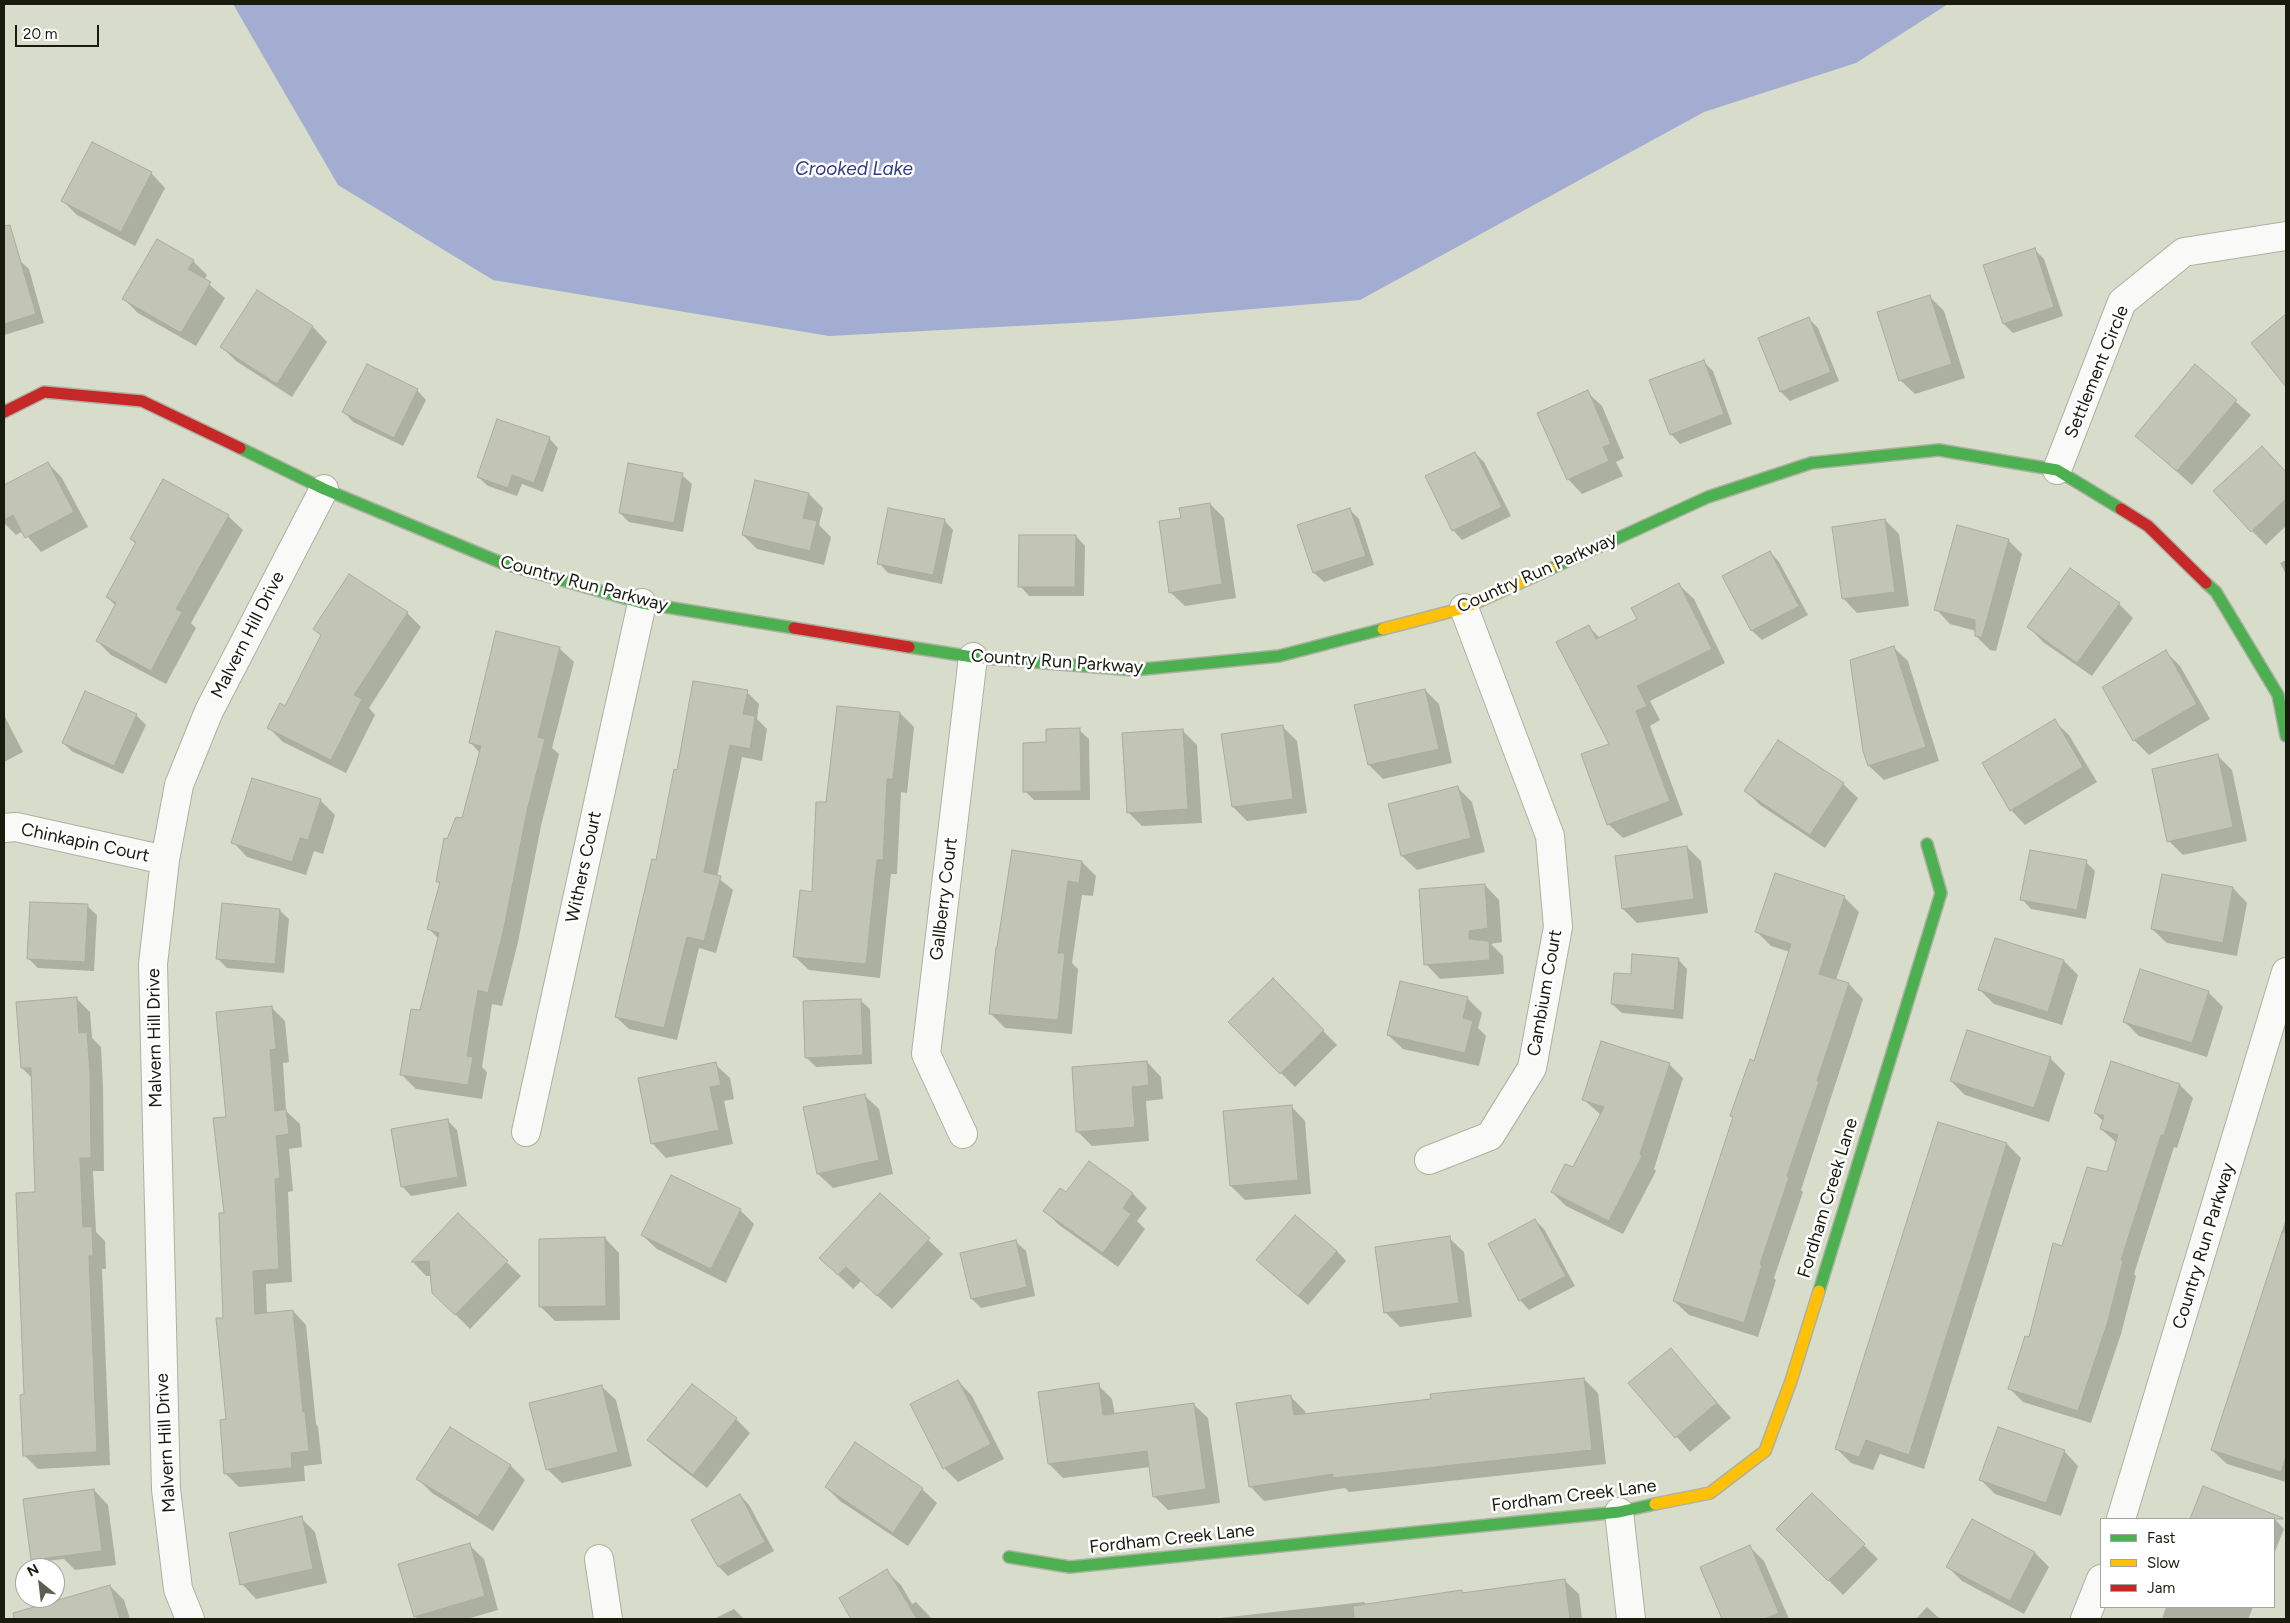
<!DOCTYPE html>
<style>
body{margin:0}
#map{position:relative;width:2290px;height:1623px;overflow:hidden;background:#d8dcca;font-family:Figtree,sans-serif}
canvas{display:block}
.frame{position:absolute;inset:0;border:5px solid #191b0f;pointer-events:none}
.legend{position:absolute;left:2100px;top:1518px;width:175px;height:90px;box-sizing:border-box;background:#fff;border:1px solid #a3a49f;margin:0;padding:6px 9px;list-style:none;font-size:15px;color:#191b0f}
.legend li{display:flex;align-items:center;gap:10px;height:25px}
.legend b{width:25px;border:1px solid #a3a49f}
.north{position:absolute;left:15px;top:1558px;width:50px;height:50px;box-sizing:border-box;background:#fff;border:1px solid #a3a49f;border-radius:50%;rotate:331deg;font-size:14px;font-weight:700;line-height:20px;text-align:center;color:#191b0f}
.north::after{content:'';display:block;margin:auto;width:18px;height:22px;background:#5c5f50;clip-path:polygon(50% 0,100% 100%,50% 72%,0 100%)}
.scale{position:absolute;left:15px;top:25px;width:84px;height:22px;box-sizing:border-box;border:2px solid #191b0f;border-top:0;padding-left:6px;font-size:15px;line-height:18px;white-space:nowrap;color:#191b0f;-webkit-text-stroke:4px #fff;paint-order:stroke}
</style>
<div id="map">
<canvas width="2290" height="1623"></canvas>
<div class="frame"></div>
<ul class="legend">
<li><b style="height:6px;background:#4caf50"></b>Fast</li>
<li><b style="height:6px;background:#ffc107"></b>Slow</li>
<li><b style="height:6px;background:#c62828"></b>Jam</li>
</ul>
<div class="north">N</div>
<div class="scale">20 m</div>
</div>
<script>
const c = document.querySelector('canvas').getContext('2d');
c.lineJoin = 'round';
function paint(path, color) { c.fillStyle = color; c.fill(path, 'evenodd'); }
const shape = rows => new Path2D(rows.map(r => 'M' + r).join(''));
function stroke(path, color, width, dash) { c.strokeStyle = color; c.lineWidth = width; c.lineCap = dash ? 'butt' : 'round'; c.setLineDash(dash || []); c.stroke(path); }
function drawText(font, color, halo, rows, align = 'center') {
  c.font = font + ' Figtree,sans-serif'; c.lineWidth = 5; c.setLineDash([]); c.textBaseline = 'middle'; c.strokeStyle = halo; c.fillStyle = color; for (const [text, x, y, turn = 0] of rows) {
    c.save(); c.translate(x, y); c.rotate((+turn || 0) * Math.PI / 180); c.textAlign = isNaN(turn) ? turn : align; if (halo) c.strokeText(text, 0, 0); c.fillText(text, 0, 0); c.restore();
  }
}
paint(shape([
 [233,4,1948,4,1856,63,1704,112,1360,300,1111,321,829,336,493,280,338,185]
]), '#a3add2');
paint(shape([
 [151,173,165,188,135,246,77,215,63,201],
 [2035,250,2044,259,2063,316,2013,333,2004,324],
 [19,260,29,269,44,323,4,335,4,264],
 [193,261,207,275,204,280,225,298,196,346,138,313,124,299],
 [257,292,313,327,327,342,292,397,236,361,222,347],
 [1929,296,1944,311,1965,378,1915,394,1900,380],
 [2286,316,2286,385,2253,343],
 [1808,318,1818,328,1839,381,1790,401,1781,392,1759,339],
 [1703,361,1713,371,1732,424,1680,444,1671,434],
 [2195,366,2251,415,2192,485,2136,436],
 [417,390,426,400,403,446,353,422,344,412],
 [1587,392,1602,406,1624,458,1616,462,1623,476,1582,494,1568,479],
 [549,438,558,448,543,492,522,484,517,496,488,486,478,477],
 [1475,453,1484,462,1511,516,1462,540,1453,530],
 [2276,462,2286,473,2286,526,2266,545,2252,531],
 [48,463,62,478,88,527,41,552,23,531,16,535,4,523,4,486],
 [682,475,692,484,683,532,629,522,620,513],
 [164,480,228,516,243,530,191,623,196,628,166,684,111,655,97,641,116,606,107,597,136,544,131,539],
 [809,494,823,508,819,525,831,537,824,565,757,549,743,535],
 [1210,504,1224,518,1236,598,1185,606,1170,592,1182,519],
 [1349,509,1359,519,1374,565,1324,582,1314,573,1299,526],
 [944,520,953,530,942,584,888,573,879,563],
 [1885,520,1899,534,1909,606,1857,613,1843,598],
 [1076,536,1085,546,1084,596,1029,596,1020,586],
 [2008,540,2022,554,1996,651,1990,650,1976,636,1976,631,1950,624,1936,609],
 [1770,552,1779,562,1808,615,1762,640,1752,631,1723,577],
 [2286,560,2286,574,2280,563],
 [2071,570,2119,604,2133,618,2092,676,2043,642,2029,627],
 [1679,585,1694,599,1725,663,1650,701,1660,720,1650,726,1683,815,1623,838,1608,824,1610,745,1588,626,1601,639,1638,619],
 [407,613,421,627,369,708,375,715,346,773,283,742,269,728,285,707,322,636,315,629],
 [1893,647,1908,661,1939,761,1884,780,1869,766],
 [559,648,574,662,552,748,559,754,541,826,518,942,502,1006,492,1004,482,1067,487,1072,482,1099,416,1089,402,1075,439,939,429,929,440,884,437,881,448,841,463,820,480,753,470,742],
 [2166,652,2180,666,2210,719,2149,755,2134,740,2104,688],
 [1425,690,1439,704,1452,763,1383,779,1369,765],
 [747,692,759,704,757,719,767,729,762,761,742,757,717,877,733,890,716,953,699,948,677,1040,629,1029,616,1017,657,861],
 [900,713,914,727,907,793,901,792,897,874,891,874,880,978,809,970,794,956,813,893,827,803],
 [4,715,23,752,4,762],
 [136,715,146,725,123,774,73,752,63,743],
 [2054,721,2069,735,2097,782,2025,825,2011,810],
 [1283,727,1297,741,1307,813,1247,821,1233,807,1223,735],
 [1079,730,1089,739,1090,800,1034,800,1025,791,1047,744],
 [1183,731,1197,745,1202,823,1142,826,1128,812],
 [1779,742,1843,784,1858,798,1825,848,1760,805,1746,791],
 [2218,756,2232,770,2247,841,2183,855,2169,841],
 [253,779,321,801,335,815,323,854,314,851,306,875,247,857,233,842],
 [1458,788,1472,802,1485,852,1417,870,1402,856],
 [1687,847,1701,861,1708,913,1637,923,1623,909],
 [1082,862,1096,876,1093,896,1082,895,1072,963,1078,969,1072,1034,1005,1028,990,1013,998,948],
 [2086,862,2095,871,2086,919,2031,909,2022,899],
 [1485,885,1499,900,1502,942,1491,944,1503,956,1504,974,1440,979,1426,964],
 [2233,888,2247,903,2237,956,2167,943,2152,929],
 [1844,897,1859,912,1836,980,1849,984,1863,999,1801,1190,1803,1192,1774,1278,1776,1280,1758,1337,1689,1315,1674,1301,1790,952,1771,946,1757,932],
 [87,906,97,915,94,971,38,968,28,958],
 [279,910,289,919,284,973,227,968,218,959],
 [1996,940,2064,961,2078,975,2062,1025,1994,1004,1980,990],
 [1678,959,1687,969,1683,1019,1622,1013,1612,1004,1632,975],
 [2140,971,2209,993,2223,1007,2207,1057,2139,1036,2124,1021],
 [1273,980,1337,1045,1295,1087,1230,1022],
 [76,998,90,1012,92,1038,101,1047,103,1087,104,1171,93,1171,96,1232,105,1241,106,1269,102,1269,110,1465,38,1469,24,1455,36,1193,32,1078,22,1068],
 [1467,998,1482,1013,1478,1028,1486,1036,1479,1066,1403,1049,1388,1035],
 [860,1000,870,1009,872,1064,816,1067,806,1057],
 [272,1008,285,1021,289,1062,283,1063,286,1111,300,1124,302,1147,289,1149,293,1191,288,1192,292,1282,266,1284,267,1314,293,1311,306,1325,316,1424,318,1427,322,1464,304,1466,305,1481,239,1487,225,1473,227,1420,225,1214,228,1118],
 [2050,1058,2065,1073,2049,1122,1965,1095,1951,1081],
 [1147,1062,1161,1077,1163,1099,1146,1101,1149,1141,1092,1146,1077,1131],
 [715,1064,730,1078,734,1099,724,1101,733,1144,666,1158,652,1143],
 [1669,1064,1683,1078,1654,1169,1656,1171,1623,1234,1566,1206,1552,1192,1573,1169,1601,1115,1584,1100],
 [2180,1085,2193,1098,2177,1148,2174,1147,2134,1274,2136,1276,2121,1334,2091,1423,2023,1402,2010,1389,2063,1247,2107,1174,2117,1143,2101,1129,2103,1121,2095,1113],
 [864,1095,879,1109,893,1174,833,1188,818,1174],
 [1291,1106,1305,1121,1311,1194,1245,1200,1231,1186],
 [448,1121,457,1130,467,1186,411,1196,402,1186],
 [2007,1144,2021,1158,1924,1469,1880,1454,1873,1470,1851,1463,1837,1449],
 [880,1194,943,1254,892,1309,861,1281,853,1289,835,1272],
 [1067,1194,1133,1194,1147,1208,1137,1221,1145,1229,1118,1267,1059,1225,1045,1211],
 [740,1210,754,1224,726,1283,657,1249,642,1235],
 [458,1215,521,1276,470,1329,433,1292,431,1276,426,1276,413,1262],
 [2286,1218,2286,1279,2272,1265],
 [1535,1220,1544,1229,1575,1286,1529,1310,1520,1300],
 [605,1238,619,1253,620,1320,555,1321,541,1307],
 [1449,1238,1464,1252,1472,1317,1400,1327,1386,1313],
 [1016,1242,1026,1251,1035,1296,981,1308,972,1299],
 [1337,1251,1346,1261,1308,1305,1267,1270],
 [2258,1306,2286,1316,2286,1482,2227,1464,2212,1450],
 [1671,1350,1731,1418,1690,1452,1630,1383],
 [1584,1379,1598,1393,1606,1464,1349,1492,1345,1488,1264,1501,1250,1486,1291,1397,1305,1411,1306,1415],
 [958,1381,972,1396,1004,1459,958,1482,944,1468],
 [1098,1385,1112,1399,1115,1415,1193,1404,1208,1418,1220,1503,1168,1510,1154,1496,1150,1467,1063,1478,1049,1464],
 [601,1386,616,1400,632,1466,562,1483,547,1469],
 [736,1419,750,1433,707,1488,663,1454,649,1440],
 [450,1429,511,1466,525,1480,493,1531,432,1493,418,1479],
 [855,1444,922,1489,937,1503,908,1546,840,1501,826,1487],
 [2064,1451,2078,1466,2061,1516,1995,1494,1980,1479],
 [2204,1488,2270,1514,2284,1529,2274,1554,2274,1519,2191,1519],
 [94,1490,108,1505,116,1565,75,1570,64,1559,45,1561,31,1547],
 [740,1495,749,1505,774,1551,728,1576,719,1567,693,1520],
 [1812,1495,1878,1559,1843,1595,1778,1529],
 [301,1518,315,1532,327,1583,256,1599,242,1584],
 [1972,1520,2035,1553,2049,1567,2024,1614,1962,1581,1948,1567],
 [469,1545,484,1559,498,1610,467,1619,418,1619,415,1616],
 [1750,1547,1764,1561,1789,1619,1723,1619,1701,1568],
 [886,1571,901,1585,912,1604,916,1602,932,1619,853,1619,840,1599],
 [1564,1580,1579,1594,1582,1619,1211,1619,1364,1602,1367,1605,1461,1591,1464,1594],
 [110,1586,124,1600,130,1619,77,1619],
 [1927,1607,1940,1619,1916,1619],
 [2166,1607,2253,1607,2248,1619,2162,1619],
 [734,1609,744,1619,714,1619]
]), '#0003');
const building = shape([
 [92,142,152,172,121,232,61,201,92,142],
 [10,225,36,314,4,324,4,226,10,225],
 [157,239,194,260,188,269,211,282,181,333,122,299,157,239],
 [2035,248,2054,307,2003,324,1983,265,2035,248],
 [257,290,313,326,277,384,220,347,257,290],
 [1930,295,1952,364,1899,381,1877,312,1930,295],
 [2286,314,2286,387,2251,343,2286,314],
 [1809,317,1831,372,1780,392,1758,338,1809,317],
 [1704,360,1724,414,1670,435,1649,380,1704,360],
 [367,364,418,389,394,438,342,412,367,364],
 [2195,364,2237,400,2177,471,2135,436,2195,364],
 [1588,390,1611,444,1603,447,1609,461,1567,480,1537,413,1588,390],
 [497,419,550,437,534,483,512,475,508,488,477,477,497,419],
 [2262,446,2286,472,2286,499,2251,532,2213,491,2262,446],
 [1475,452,1502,507,1452,531,1425,476,1475,452],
 [48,462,74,512,25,538,13,515,4,520,4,485,48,462],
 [628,463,683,473,674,523,619,513,628,463],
 [163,479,229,515,176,609,182,612,151,671,96,641,116,603,106,597,136,542,130,539,163,479],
 [755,480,809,493,803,518,817,521,810,551,742,535,755,480],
 [1210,503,1222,584,1169,593,1159,521,1181,518,1179,508,1210,503],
 [888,508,945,519,933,575,877,564,888,508],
 [1350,508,1366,556,1313,573,1297,525,1350,508],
 [1885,519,1895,592,1842,599,1832,527,1885,519],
 [1957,525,2009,539,1982,637,1975,636,1975,620,1934,610,1957,525],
 [1019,535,1076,535,1075,587,1018,587,1019,535],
 [1770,551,1799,606,1751,631,1722,576,1770,551],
 [2070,568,2120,603,2077,663,2027,627,2070,568],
 [349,574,408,612,354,695,362,699,331,760,267,728,280,703,285,706,321,635,313,629,349,574],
 [1679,583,1712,649,1637,686,1647,706,1636,711,1670,801,1607,825,1581,754,1609,744,1556,642,1589,625,1596,639,1637,619,1631,608,1679,583],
 [496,631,560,647,538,737,545,739,527,811,504,928,488,993,478,990,467,1056,473,1057,468,1085,400,1075,411,1009,420,1010,439,933,427,929,440,882,436,882,444,838,447,839,456,817,462,818,481,746,469,743,496,631],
 [1894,646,1926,747,1868,766,1863,751,1850,660,1894,646],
 [2166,650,2197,704,2133,741,2102,687,2166,650],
 [693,681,748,690,743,714,755,716,750,749,730,745,704,872,721,876,704,941,687,937,664,1028,615,1017,652,859,656,860,674,769,677,770,693,681],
 [1425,689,1439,749,1368,765,1354,705,1425,689],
 [85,691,137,714,114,766,62,743,85,691],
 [837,706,900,712,893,779,887,779,883,860,877,860,866,964,793,957,800,890,812,892,816,802,826,802,837,706],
 [2055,719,2083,767,2010,811,1982,763,2055,719],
 [1283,725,1293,799,1232,807,1221,734,1283,725],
 [1080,728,1081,791,1023,792,1023,743,1046,742,1046,729,1080,728],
 [1183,729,1188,809,1127,813,1122,733,1183,729],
 [1778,740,1844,783,1810,835,1744,791,1778,740],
 [2218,754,2233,827,2167,842,2152,769,2218,754],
 [252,778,321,799,308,840,300,838,292,862,231,843,252,778],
 [1458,786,1471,838,1401,856,1388,804,1458,786],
 [1687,846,1694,899,1622,909,1615,856,1687,846],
 [1012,850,1082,861,1079,883,1068,881,1058,953,1065,953,1058,1020,989,1014,996,947,997,947,1012,850],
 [2030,850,2087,860,2077,910,2020,900,2030,850],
 [1775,873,1845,896,1819,974,1849,983,1817,1081,1819,1082,1787,1176,1789,1177,1760,1264,1762,1265,1744,1323,1673,1301,1733,1117,1730,1116,1750,1059,1754,1061,1791,944,1755,932,1775,873],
 [2162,874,2233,887,2223,943,2151,929,2162,874],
 [1485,884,1488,928,1469,931,1469,939,1489,941,1490,960,1424,965,1419,889,1485,884],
 [30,902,88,904,85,962,27,959,30,902],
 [222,903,280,909,275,964,216,959,222,903],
 [1995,938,2064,960,2048,1012,1978,990,1995,938],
 [1632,954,1679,958,1674,1010,1611,1004,1614,973,1631,974,1632,954],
 [2140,969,2209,991,2192,1043,2123,1022,2140,969],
 [1273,978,1324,1030,1280,1074,1228,1022,1273,978],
 [1400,981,1468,997,1463,1018,1473,1021,1465,1053,1387,1035,1400,981],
 [77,997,79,1033,87,1032,90,1073,91,1158,80,1158,83,1227,92,1226,93,1256,89,1256,97,1452,23,1456,20,1395,24,1394,16,1193,35,1192,31,1068,21,1068,16,1002,77,997],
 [861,999,863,1055,805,1058,803,1001,861,999],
 [272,1006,276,1049,270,1050,275,1111,286,1109,289,1134,276,1136,280,1178,275,1179,279,1269,253,1271,255,1314,293,1310,303,1412,305,1412,309,1451,291,1453,292,1468,224,1474,220,1420,226,1419,216,1318,223,1318,219,1213,224,1213,213,1118,226,1117,216,1012,272,1006],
 [1967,1030,2051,1057,2034,1108,1950,1081,1967,1030],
 [1601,1041,1670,1063,1640,1154,1642,1156,1609,1221,1551,1192,1565,1164,1573,1167,1604,1107,1582,1100,1601,1041],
 [1147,1061,1149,1085,1132,1087,1135,1127,1076,1132,1072,1067,1147,1061],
 [2111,1061,2180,1084,2164,1135,2161,1135,2121,1260,2123,1261,2108,1321,2078,1411,2008,1389,2025,1336,2029,1337,2053,1243,2062,1246,2087,1167,2107,1172,2118,1135,2100,1129,2104,1116,2094,1113,2111,1061],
 [716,1062,721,1085,710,1087,719,1130,651,1144,638,1078,716,1062],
 [865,1094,879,1160,817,1174,803,1107,865,1094],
 [1292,1105,1298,1180,1230,1186,1223,1111,1292,1105],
 [448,1119,458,1177,401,1187,391,1129,448,1119],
 [1938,1122,2007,1143,1909,1455,1866,1440,1859,1457,1835,1449,1938,1122],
 [1089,1161,1133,1193,1123,1208,1131,1214,1103,1253,1043,1211,1060,1188,1066,1192,1089,1161],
 [671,1175,741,1209,711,1269,641,1235,671,1175],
 [880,1193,930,1238,877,1296,846,1267,838,1275,819,1258,880,1193],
 [458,1213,508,1261,455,1315,432,1293,429,1261,411,1262,458,1213],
 [1295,1215,1337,1251,1298,1296,1256,1260,1295,1215],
 [1535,1219,1566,1276,1519,1301,1488,1244,1535,1219],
 [2282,1232,2286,1232,2286,1456,2281,1472,2211,1450,2282,1232],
 [1450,1236,1459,1303,1384,1313,1375,1247,1450,1236],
 [605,1237,606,1306,539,1307,539,1239,605,1237],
 [1016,1240,1027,1287,971,1299,960,1253,1016,1240],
 [1671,1348,1717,1403,1675,1438,1628,1383,1671,1348],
 [1584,1378,1592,1450,1333,1478,1333,1474,1249,1487,1236,1403,1291,1395,1294,1415,1431,1399,1430,1394,1584,1378],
 [958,1380,991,1444,943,1469,910,1404,958,1380],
 [1099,1383,1103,1415,1194,1403,1206,1489,1153,1497,1147,1451,1048,1464,1038,1392,1099,1383],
 [692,1384,737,1418,693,1475,647,1440,692,1384],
 [602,1385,618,1452,546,1470,529,1403,602,1385],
 [450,1427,511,1465,478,1517,416,1479,450,1427],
 [1998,1427,2065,1450,2046,1503,1979,1480,1998,1427],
 [855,1442,923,1488,893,1533,825,1487,855,1442],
 [2203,1486,2283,1518,2283,1519,2190,1519,2203,1486],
 [94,1489,102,1551,31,1560,23,1499,94,1489],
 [1812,1493,1865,1544,1828,1581,1776,1529,1812,1493],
 [740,1494,765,1542,718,1567,691,1520,740,1494],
 [302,1516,313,1569,240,1585,229,1533,302,1516],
 [1972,1519,2035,1552,2010,1601,1946,1567,1972,1519],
 [470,1543,485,1596,414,1617,398,1564,470,1543],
 [1750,1545,1779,1613,1764,1619,1722,1619,1700,1567,1750,1545],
 [887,1569,917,1619,851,1619,839,1598,887,1569],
 [1565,1579,1570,1619,1354,1619,1353,1606,1462,1590,1462,1593,1565,1579],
 [110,1585,120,1619,14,1619,13,1613,110,1585]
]);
paint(building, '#c2c5b6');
stroke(building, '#a9ac9e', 1);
const street = shape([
 [2057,470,2122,302,2184,252,2286,236],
 [4,828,16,827,165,860],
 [526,1132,642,603],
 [963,1134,926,1054,973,657],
 [1429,1160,1490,1136,1532,1068,1558,927,1550,836,1464,608],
 [1619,1512,1631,1619],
 [2121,1519,2286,972],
 [599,1559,608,1619],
 [190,1619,178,1589,166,1489,153,964,165,860,179,785,209,711,324,489],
 [2085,1619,2101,1579]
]);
const fast = shape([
 [240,448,324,489,502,563,642,603,794,628],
 [1550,569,1708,497,1811,463,1939,450,2057,470,2121,509],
 [2206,583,2216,592,2278,695,2286,736],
 [909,647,973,657,1134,670,1279,656,1383,629],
 [1819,1291,1941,893,1927,844],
 [1009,1557,1070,1567,1619,1512,1655,1504]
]);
const slow = shape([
 [1383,629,1464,608,1550,569],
 [1655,1504,1710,1493,1765,1451,1791,1381,1819,1291]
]);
const jam = shape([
 [4,412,44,392,142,401,240,448],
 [2121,509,2148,526,2206,583],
 [794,628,909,647]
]);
stroke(street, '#adb1a2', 30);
stroke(fast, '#adb1a2', 14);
stroke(slow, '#adb1a2', 14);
stroke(jam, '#adb1a2', 14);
stroke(street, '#f9faf7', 28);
stroke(fast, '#4caf50', 11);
stroke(slow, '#ffc107', 11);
stroke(jam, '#c62828', 11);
drawText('18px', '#191b0f', '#fff', [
 ["Settlement Circle",2097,372,-68],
 ["Country Run Parkway",1537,573,-24],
 ["Country Run Parkway",584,584,15],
 ["Malvern Hill Drive",248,635,-63],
 ["Country Run Parkway",1057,662,4],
 ["Chinkapin Court",85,843,12],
 ["Withers Court",584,867,-78],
 ["Gallberry Court",944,899,-83],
 ["Cambium Court",1545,993,-80],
 ["Malvern Hill Drive",155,1038,-91],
 ["Fordham Creek Lane",1828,1198,-73],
 ["Country Run Parkway",2204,1246,-73],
 ["Malvern Hill Drive",166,1443,-93],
 ["Fordham Creek Lane",1574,1496,-7],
 ["Fordham Creek Lane",1172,1539,-6]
]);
drawText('italic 19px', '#333b84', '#fff', [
 ["Crooked Lake",854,169]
]);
</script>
